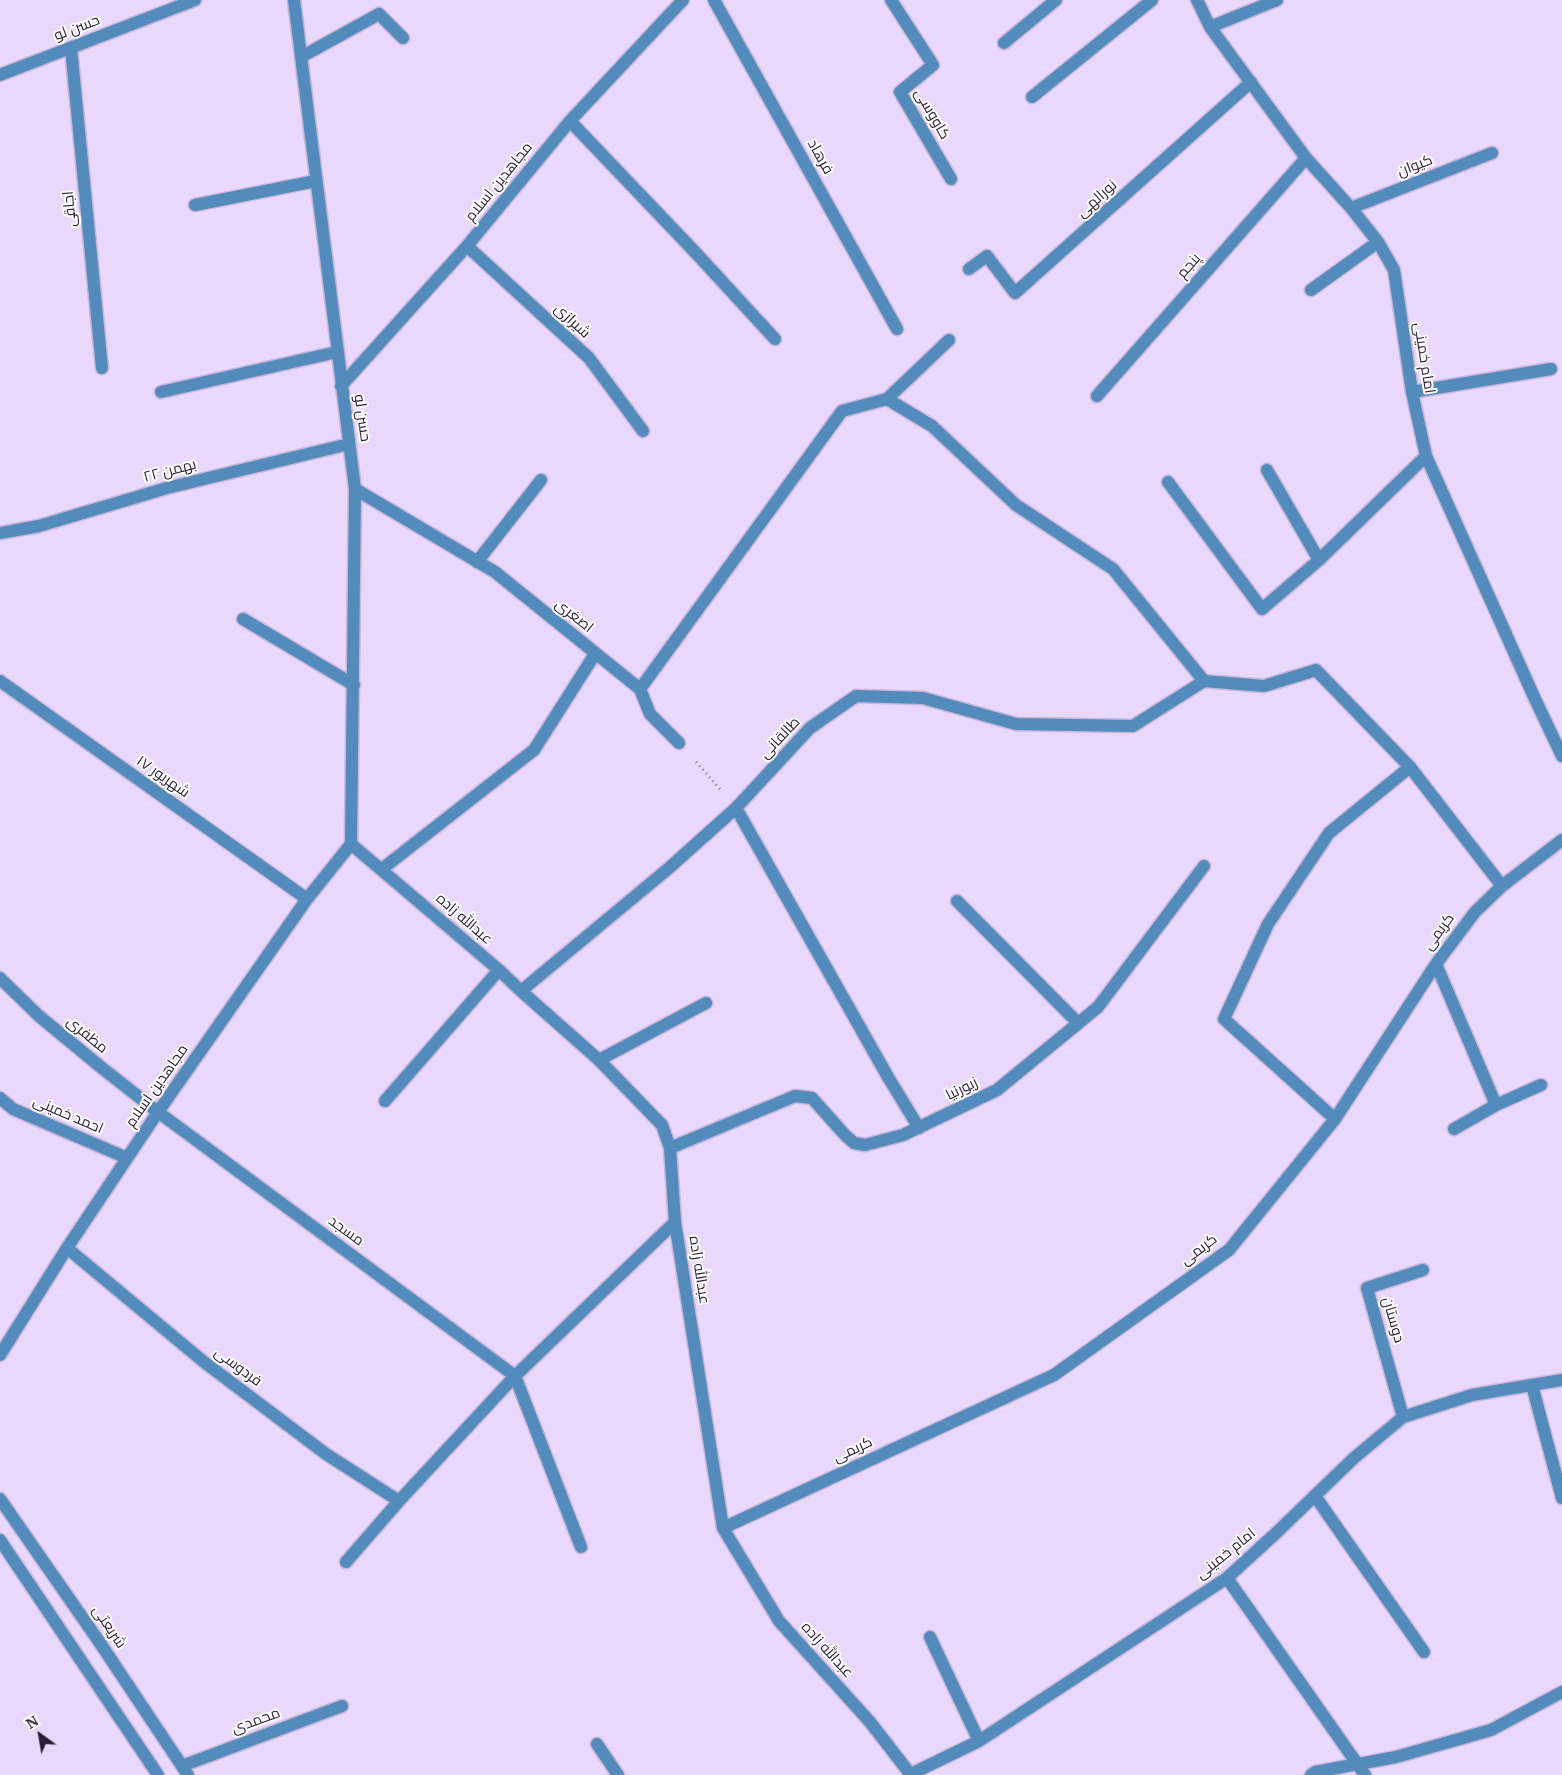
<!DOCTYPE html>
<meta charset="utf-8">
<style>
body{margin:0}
#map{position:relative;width:1562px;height:1775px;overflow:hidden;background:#e9d8fc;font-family:Merriweather,serif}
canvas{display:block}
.north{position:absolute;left:15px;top:1710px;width:50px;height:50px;-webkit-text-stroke:4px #fff;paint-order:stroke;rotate:328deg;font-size:14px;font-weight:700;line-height:20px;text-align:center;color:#2a1f35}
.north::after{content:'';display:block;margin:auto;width:18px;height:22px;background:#2a1f35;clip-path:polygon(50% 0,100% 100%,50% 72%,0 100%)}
</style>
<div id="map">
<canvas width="1562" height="1775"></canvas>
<div class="north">N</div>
</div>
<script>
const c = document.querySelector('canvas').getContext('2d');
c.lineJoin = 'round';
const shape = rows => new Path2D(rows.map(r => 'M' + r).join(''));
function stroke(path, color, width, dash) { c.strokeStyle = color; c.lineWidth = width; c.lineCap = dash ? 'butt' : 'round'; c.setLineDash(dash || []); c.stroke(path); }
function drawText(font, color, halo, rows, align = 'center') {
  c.font = font + ' Merriweather,Cairo,serif'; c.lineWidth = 4; c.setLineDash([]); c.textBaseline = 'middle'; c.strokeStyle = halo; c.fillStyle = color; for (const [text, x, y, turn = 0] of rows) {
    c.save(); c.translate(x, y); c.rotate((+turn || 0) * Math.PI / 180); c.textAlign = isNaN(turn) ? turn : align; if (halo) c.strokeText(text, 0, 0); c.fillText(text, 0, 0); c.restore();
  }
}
const minor = shape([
 [294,0,355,489,351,844],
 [714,0,897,329],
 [891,0,933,65,900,92,951,179],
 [1197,0,1210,27,1306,158,1351,208,1378,242,1394,270,1412,392,1426,456,1535,699,1562,756],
 [1210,27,1277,0],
 [1004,43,1056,0],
 [71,48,102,368],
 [301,57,379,14,403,38],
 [0,75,195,0],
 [1032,97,1152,0],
 [570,121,695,252,775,339],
 [195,205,316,181],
 [1351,208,1492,153],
 [467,246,589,358,643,431],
 [969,269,987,256,1015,293,1251,82],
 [1311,290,1378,242],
 [341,386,467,246,570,121,683,0],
 [161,392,337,352],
 [1412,392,1551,369],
 [1097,396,1306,158],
 [887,399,949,340],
 [1267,470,1319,560],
 [1168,482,1262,609,1319,560,1426,456],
 [355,489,495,572,640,689,650,714,679,743],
 [0,533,39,526,167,488,349,444],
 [477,562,541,480],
 [243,619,354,685],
 [0,681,307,899],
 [640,689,842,411,887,399,932,426,1016,505,1113,569,1204,681],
 [736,808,888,1077,919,1128],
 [351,844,499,970,521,991,599,1060,662,1125,670,1148,675,1222,723,1528,779,1621,870,1722,911,1775],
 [382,869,534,750,595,654],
 [957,901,1078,1023],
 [1436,964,1496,1105],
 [0,978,39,1016,102,1068,158,1112,515,1376,581,1547],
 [521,991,669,868,736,808,810,728,856,696,923,698,1016,724,1133,726,1204,681,1264,686,1316,670,1410,767,1502,886],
 [599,1060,706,1003],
 [0,1098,13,1109,127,1158],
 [385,1101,499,970],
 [1335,1119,1224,1019,1268,924,1329,833,1410,767],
 [1454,1129,1496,1105,1541,1085],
 [670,1148,795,1096,812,1098,845,1135,854,1143,865,1145,903,1135,997,1090,1098,1007,1204,866],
 [67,1248,204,1362,326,1454,399,1501],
 [0,1355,67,1248,158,1112,307,899,351,844],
 [1532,1385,1562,1498],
 [1403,1417,1367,1288,1423,1270],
 [1315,1496,1424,1652],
 [0,1499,100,1643,188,1775],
 [723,1528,1054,1375,1229,1250,1335,1119,1436,964,1475,912,1502,886,1562,840],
 [0,1540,158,1775],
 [346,1562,399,1501,515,1376,675,1222],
 [1227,1578,1365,1775],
 [930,1637,979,1741],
 [597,1744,618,1775],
 [182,1766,342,1706],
 [909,1775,979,1741,1227,1578,1275,1534,1354,1458,1403,1417,1472,1395,1562,1380],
 [1311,1775,1315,1772,1396,1757,1491,1730,1562,1692]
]);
stroke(minor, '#c7b7d8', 15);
stroke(shape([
 [696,762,720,789]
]), '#847693', 3, [1, 4]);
stroke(minor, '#538bbc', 12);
drawText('15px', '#2a1f35', '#fff', [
 ["حسن لو",77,28,-21],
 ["کاووسی",932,114,60],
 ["فرهاد",820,157,61],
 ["کیوان",1415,166,-21],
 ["مجاهدین اسلام",499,182,-51],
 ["نورالهی",1097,199,-42],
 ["اجاقی",70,209,-95],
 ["پنجم",1189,266,-49],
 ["شیرازی",572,321,43],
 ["امام خمینی",1424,358,81],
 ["حسن لو",362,418,82],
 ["۲۲ بهمن",170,471,-15],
 ["اصغری",574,616,39],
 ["طالقانی",780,738,-47],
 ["۱۷ شهریور",163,777,35],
 ["عبدالله زاده",464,919,41],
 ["کریمی",1439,932,-54],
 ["مظفری",87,1035,40],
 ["مجاهدین اسلام",157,1086,-55],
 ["زیورنیا",962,1089,-26],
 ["احمد خمینی",68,1115,23],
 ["مسجد",346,1231,36],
 ["کریمی",1199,1250,-37],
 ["عبدالله زاده",699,1270,81],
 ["دوستان",1393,1320,74],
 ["فردوسی",238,1367,37],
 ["کریمی",853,1450,-25],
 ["امام خمینی",1226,1554,-39],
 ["شریعتی",109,1627,56],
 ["عبدالله زاده",827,1650,48],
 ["محمدی",256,1721,-20]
]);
</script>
